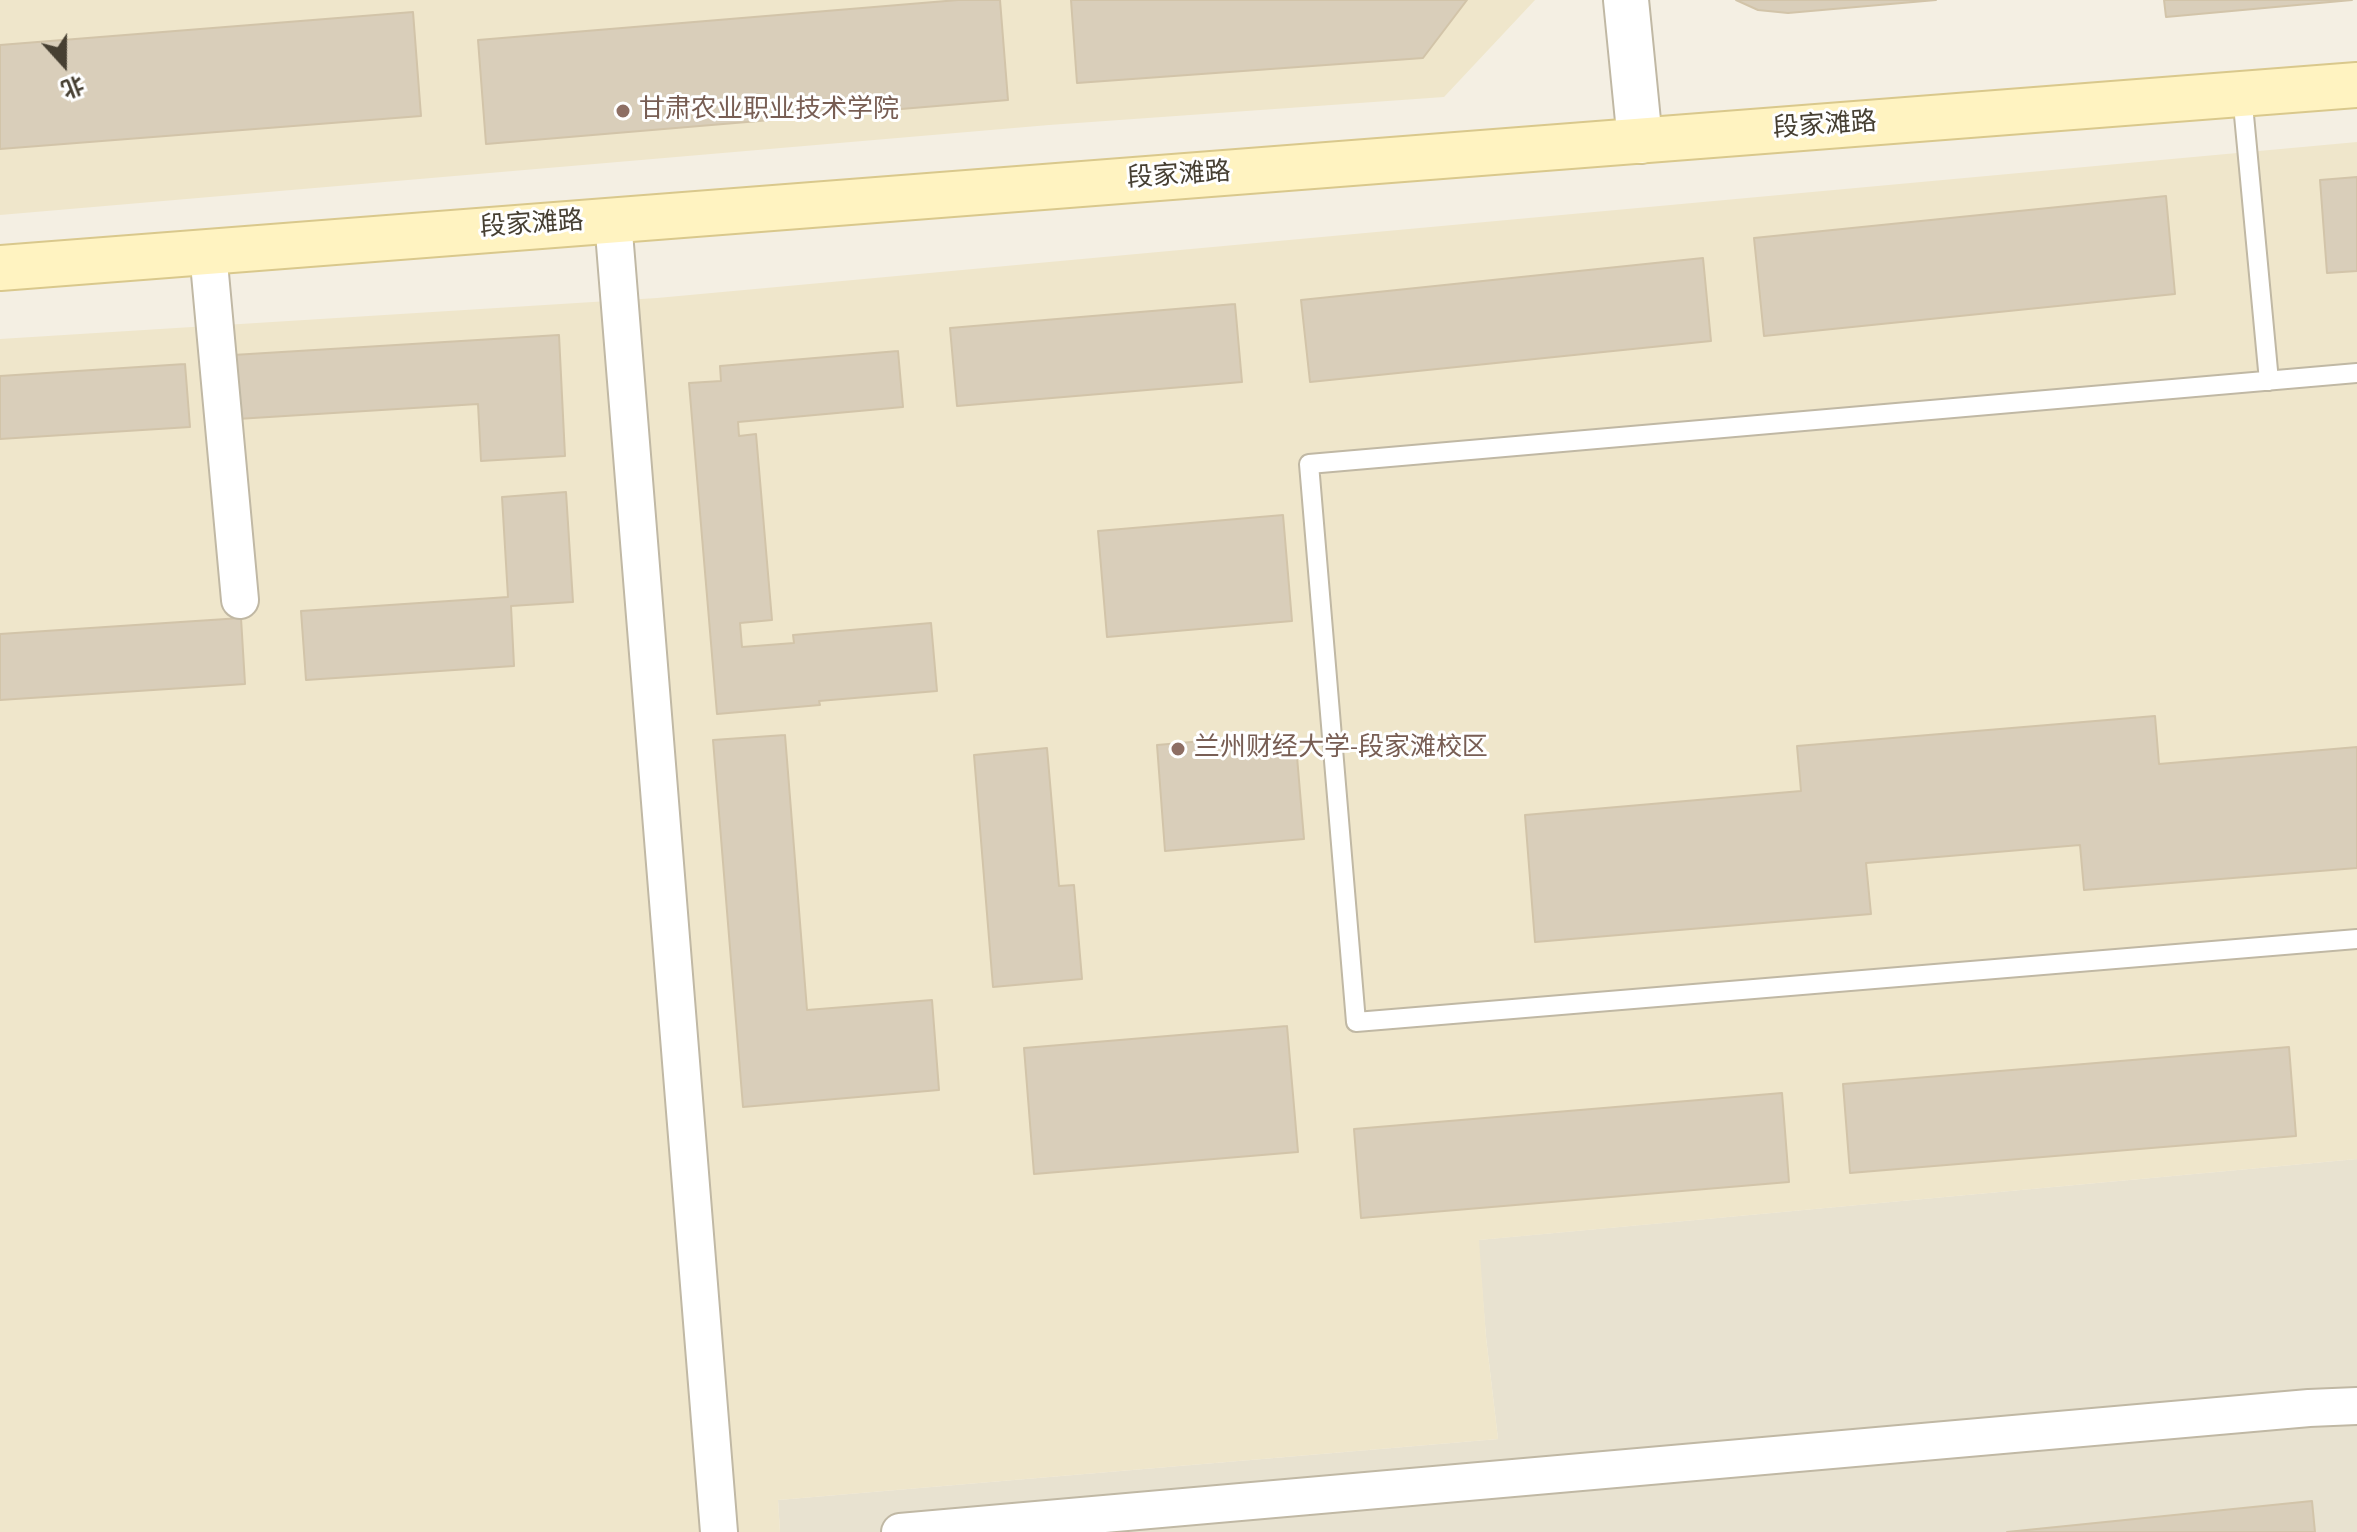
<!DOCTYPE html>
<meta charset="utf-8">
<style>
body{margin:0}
#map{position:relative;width:2357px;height:1532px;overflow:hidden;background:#f4efe3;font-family:"Source Sans 3","Noto Sans SC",sans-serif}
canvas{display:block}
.north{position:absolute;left:24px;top:24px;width:80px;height:80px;-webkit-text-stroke:6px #fff;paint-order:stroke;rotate:159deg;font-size:22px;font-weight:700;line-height:32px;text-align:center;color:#463f32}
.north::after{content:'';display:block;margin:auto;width:28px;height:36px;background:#463f32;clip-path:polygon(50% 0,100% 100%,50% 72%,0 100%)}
</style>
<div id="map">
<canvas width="2357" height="1532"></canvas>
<div class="north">北</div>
</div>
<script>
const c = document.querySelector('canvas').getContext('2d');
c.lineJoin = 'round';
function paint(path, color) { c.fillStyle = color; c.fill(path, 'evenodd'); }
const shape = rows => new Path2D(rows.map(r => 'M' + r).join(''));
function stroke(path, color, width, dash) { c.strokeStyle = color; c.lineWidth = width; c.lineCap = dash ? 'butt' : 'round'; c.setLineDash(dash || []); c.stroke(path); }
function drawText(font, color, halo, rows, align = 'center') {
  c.font = font + ' "Source Sans 3","Noto Sans SC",sans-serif'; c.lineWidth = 6; c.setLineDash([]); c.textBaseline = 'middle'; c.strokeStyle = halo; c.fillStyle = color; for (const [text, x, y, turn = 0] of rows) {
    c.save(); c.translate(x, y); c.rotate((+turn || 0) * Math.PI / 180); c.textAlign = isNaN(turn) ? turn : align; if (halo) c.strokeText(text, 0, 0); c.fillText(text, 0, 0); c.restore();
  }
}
paint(shape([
 [2357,1159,2357,1532,780,1532,778,1500,1498,1439,1486,1337,1478,1240]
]), '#e8e2d0');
paint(shape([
 [0,0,1535,0,1444,97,1049,125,0,215],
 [2357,142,2357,1159,1479,1240,1486,1337,1498,1439,778,1500,780,1532,0,1532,0,339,657,298]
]), '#efe6cb');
const building = shape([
 [958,0,1000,0,1008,100,486,144,478,40,958,0],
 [1071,0,1467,0,1423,58,1077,83,1071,0],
 [1736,0,1936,0,1788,13,1758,10,1736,0],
 [2164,0,2352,0,2166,17,2164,0],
 [413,12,421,116,0,149,0,45,413,12],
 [2357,177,2357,271,2327,273,2320,180,2357,177],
 [2166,196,2175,294,1764,336,1754,238,2166,196],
 [1703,258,1711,341,1310,382,1301,300,1703,258],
 [1235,304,1242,382,957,406,950,328,1235,304],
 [559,335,565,456,481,461,478,404,237,419,233,355,559,335],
 [898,351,903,407,738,422,739,436,756,434,772,620,740,623,742,647,794,643,793,635,931,623,937,691,819,701,820,705,717,714,689,383,721,381,720,366,898,351],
 [185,364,190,427,0,439,0,376,185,364],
 [566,492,573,602,511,606,514,666,306,680,301,611,508,597,502,497,566,492],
 [1283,515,1292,621,1107,637,1098,531,1283,515],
 [241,618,245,684,0,700,0,634,241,618],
 [2155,716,2159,764,2357,747,2357,868,2084,890,2080,845,1866,863,1871,914,1535,942,1525,815,1801,791,1797,746,2155,716],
 [1295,733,1304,839,1165,851,1157,745,1295,733],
 [785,735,807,1010,932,1000,939,1090,743,1107,713,740,785,735],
 [1047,748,1059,886,1074,885,1082,979,993,987,974,755,1047,748],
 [1287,1026,1298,1152,1034,1174,1024,1048,1287,1026],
 [2289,1047,2296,1136,1850,1173,1843,1084,2289,1047],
 [1782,1093,1789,1182,1361,1218,1354,1129,1782,1093],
 [2312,1501,2315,1532,2007,1532,2312,1501]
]);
paint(building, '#d9ceba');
stroke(building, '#d2c4a9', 2);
const service = shape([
 [2242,94,2269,381],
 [2357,373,1309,464,1356,1022,2357,939]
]);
const minor = shape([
 [613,220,719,1532],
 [208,252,240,600],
 [900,1532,2309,1408,2357,1406]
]);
const tertiary = shape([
 [1626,0,1640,141]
]);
const secondary = shape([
 [0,268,2357,85]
]);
stroke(service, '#c0b8a4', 22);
stroke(minor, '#c0b8a4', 40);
stroke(tertiary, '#c0b8a4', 48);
stroke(secondary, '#d9c88c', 48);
stroke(service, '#fff', 18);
stroke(minor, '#fff', 36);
stroke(tertiary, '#fff', 44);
stroke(secondary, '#fff3c1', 44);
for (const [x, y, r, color] of [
 [623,111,8,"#8d6e63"],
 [1178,749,8,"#8d6e63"]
]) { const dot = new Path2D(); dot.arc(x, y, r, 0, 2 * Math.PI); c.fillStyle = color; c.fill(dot); stroke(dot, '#fff', 3); }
drawText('26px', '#785e54', '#fff', [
 ["甘肃农业职业技术学院",639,111],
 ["兰州财经大学-段家滩校区",1194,749]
], 'left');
drawText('26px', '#463f32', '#fff', [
 ["段家滩路",1825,127,-4],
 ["段家滩路",1179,177,-4],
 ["段家滩路",532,226,-4]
]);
</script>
